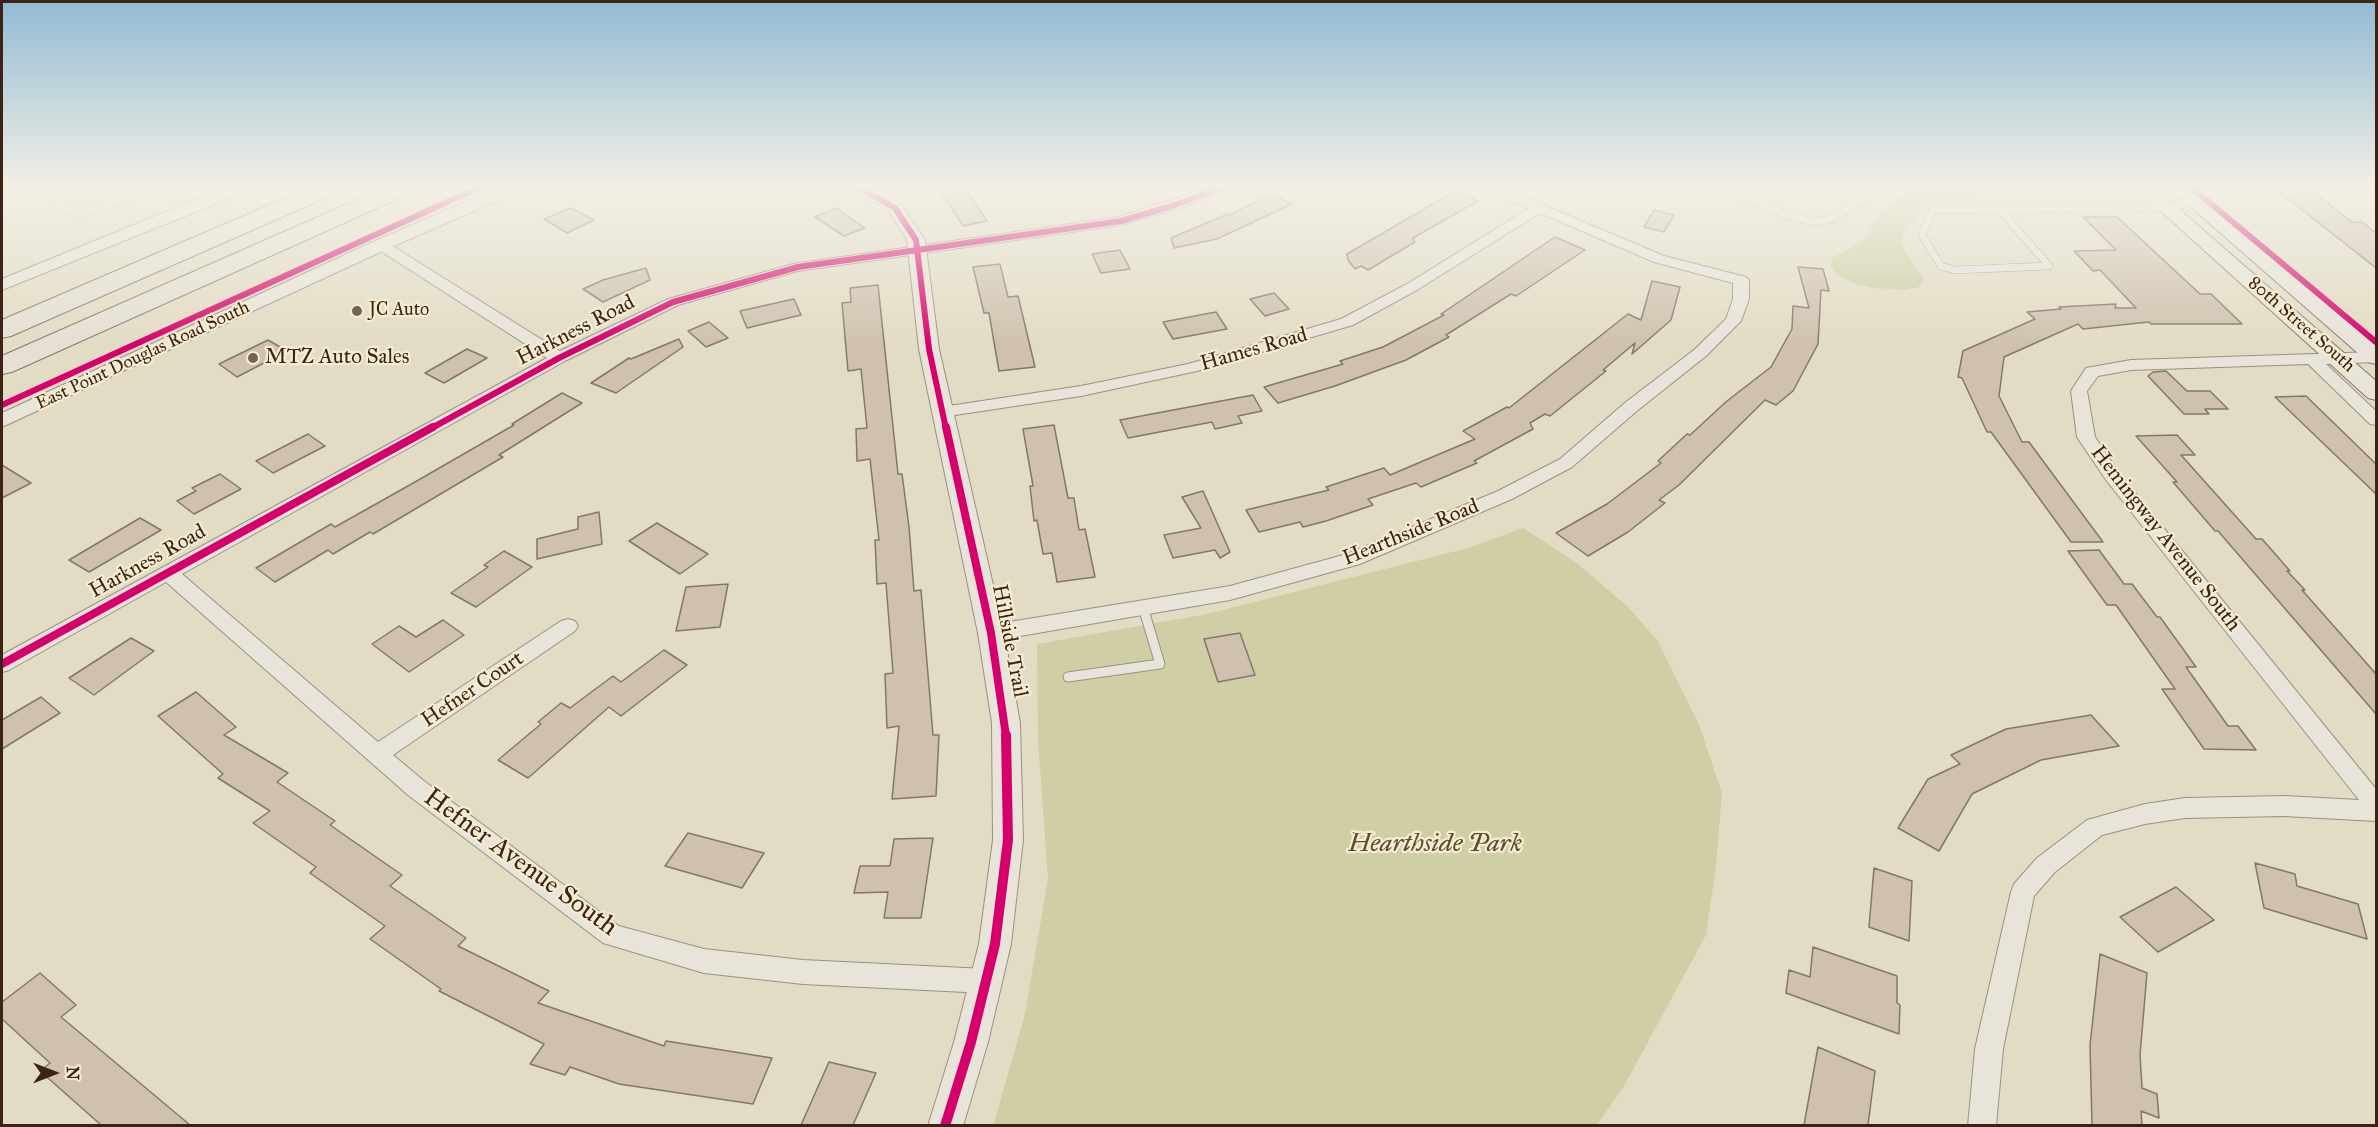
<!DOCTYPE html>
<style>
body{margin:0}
#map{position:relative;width:2378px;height:1127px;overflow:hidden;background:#e3dcc5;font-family:"IM FELL Great Primer",serif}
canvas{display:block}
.frame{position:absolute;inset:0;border:3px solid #3c2316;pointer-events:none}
.north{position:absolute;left:24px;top:1043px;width:60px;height:60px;-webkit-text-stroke:4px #f5ecd1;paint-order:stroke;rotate:90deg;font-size:16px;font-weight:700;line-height:24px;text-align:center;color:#3c2316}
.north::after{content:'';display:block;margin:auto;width:21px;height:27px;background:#3c2316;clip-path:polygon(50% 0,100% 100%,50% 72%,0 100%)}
</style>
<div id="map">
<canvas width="2378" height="1127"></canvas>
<div class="frame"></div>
<div class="north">N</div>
</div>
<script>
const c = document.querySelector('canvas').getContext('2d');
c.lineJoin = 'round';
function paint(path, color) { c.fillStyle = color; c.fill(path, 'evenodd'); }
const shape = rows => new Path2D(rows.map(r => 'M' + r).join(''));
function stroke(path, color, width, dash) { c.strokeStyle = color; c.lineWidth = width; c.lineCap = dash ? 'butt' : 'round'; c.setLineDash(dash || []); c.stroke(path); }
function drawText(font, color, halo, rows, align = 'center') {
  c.font = font + ' "IM FELL Great Primer",serif'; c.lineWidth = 4.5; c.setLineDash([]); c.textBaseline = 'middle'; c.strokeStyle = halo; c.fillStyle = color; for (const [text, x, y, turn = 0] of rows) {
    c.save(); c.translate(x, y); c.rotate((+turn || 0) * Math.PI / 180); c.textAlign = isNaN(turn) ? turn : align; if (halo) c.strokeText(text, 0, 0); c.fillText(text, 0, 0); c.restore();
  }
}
paint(shape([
 [1913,187,2023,187,2024,193,2020,197,2012,199,1949,200,1926,204,1904,231,1902,239,1904,250,1924,279,1919,287,1902,290,1874,288,1853,283,1837,275,1831,266,1832,258,1864,240,1881,212],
 [1523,528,1578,564,1628,607,1658,641,1700,727,1722,793,1716,866,1706,935,1624,1086,1597,1125,993,1126,1025,1014,1048,879,1038,740,1037,644,1207,614,1468,548]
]), '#cfcea5');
const building = shape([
 [938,187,965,187,987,221,963,226,938,187],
 [2273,187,2307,187,2352,222,2362,222,2376,233,2376,268,2273,187],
 [1455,191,1478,201,1413,238,1415,242,1368,270,1361,266,1355,269,1348,260,1347,254,1455,191],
 [1270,194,1292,204,1217,239,1174,248,1171,238,1228,214,1230,215,1270,194],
 [571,208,594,220,567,233,544,219,571,208],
 [836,208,850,218,865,228,844,236,815,217,836,208],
 [1654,210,1674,215,1664,232,1644,227,1654,210],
 [2083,217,2117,217,2200,294,2211,294,2242,324,2151,324,2149,322,2083,329,2078,324,2004,357,1999,396,2022,442,2029,442,2103,542,2071,542,1991,432,1987,432,1962,378,1958,377,1963,351,2035,319,2027,312,2061,309,2059,307,2116,304,2115,308,2136,308,2100,270,2093,271,2074,251,2116,250,2083,217],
 [1555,237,1585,250,1516,296,1511,294,1446,335,1449,337,1406,360,1335,386,1278,403,1264,387,1343,364,1340,361,1383,347,1444,315,1441,314,1555,237],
 [1120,250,1130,269,1101,273,1092,254,1120,250],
 [1000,264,1008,297,1018,296,1035,367,999,371,989,313,984,313,973,267,1000,264],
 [1798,267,1823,269,1829,291,1821,290,1818,344,1793,391,1776,405,1765,400,1679,485,1659,500,1665,503,1628,532,1588,556,1556,533,1607,504,1661,463,1658,461,1687,434,1690,435,1727,401,1771,367,1792,329,1793,306,1809,308,1798,267],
 [646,268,650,280,603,302,583,289,603,280,646,268],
 [1652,281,1680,287,1671,320,1632,354,1635,343,1603,370,1606,371,1550,416,1545,414,1530,423,1533,429,1474,461,1477,463,1421,487,1416,483,1368,499,1373,505,1326,521,1303,527,1300,522,1259,532,1246,510,1329,490,1326,487,1384,468,1390,475,1475,439,1463,431,1507,407,1509,408,1628,314,1641,320,1652,281],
 [878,285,898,474,902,474,909,527,914,591,921,590,933,735,939,735,936,796,892,799,899,726,887,728,885,674,893,673,886,583,877,584,875,540,879,540,870,459,857,461,856,429,867,428,861,369,848,371,842,303,851,302,850,288,878,285],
 [1274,293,1289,309,1265,316,1250,299,1274,293],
 [794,299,801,315,747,328,740,311,794,299],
 [1216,312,1227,329,1173,339,1163,322,1216,312],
 [709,322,728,338,706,347,688,331,709,322],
 [679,339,683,347,616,393,591,383,629,358,631,359,679,339],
 [268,340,287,351,237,377,219,364,268,340],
 [467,349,487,358,444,383,425,373,467,349],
 [2166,371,2187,391,2210,391,2228,409,2205,409,2209,414,2184,414,2148,376,2153,372,2166,371],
 [562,393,582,403,499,455,503,457,373,534,370,532,333,554,328,550,275,582,256,568,331,524,335,527,415,482,514,425,512,424,562,393],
 [1253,395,1262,411,1238,416,1242,423,1215,429,1212,422,1128,438,1120,420,1253,395],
 [2306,396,2376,464,2376,494,2275,397,2306,396],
 [1054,425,1068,498,1074,498,1079,530,1085,529,1095,577,1057,582,1052,553,1043,554,1037,520,1034,521,1030,486,1033,486,1023,429,1054,425],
 [308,434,325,446,273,473,256,461,308,434],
 [2177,435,2195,455,2181,455,2256,539,2262,539,2290,571,2287,571,2305,590,2302,590,2376,674,2376,714,2218,531,2215,531,2173,482,2177,482,2136,436,2177,435],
 [2,465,31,483,2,498,2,465],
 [220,474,241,489,194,514,177,501,196,491,192,488,220,474],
 [1203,491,1230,552,1220,558,1215,550,1173,558,1164,535,1201,528,1182,497,1203,491],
 [599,512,602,544,537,559,537,539,578,529,578,517,599,512],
 [140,518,161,530,89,572,69,560,140,518],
 [657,523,708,554,680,574,629,541,657,523],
 [2099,550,2124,584,2132,584,2157,617,2160,617,2196,667,2186,667,2228,726,2238,726,2256,750,2204,749,2162,689,2175,689,2116,605,2107,605,2068,551,2099,550],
 [504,551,532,567,476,607,451,593,488,567,484,565,504,551],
 [728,584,720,627,676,631,686,587,728,584],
 [443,620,464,635,409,672,372,644,399,626,416,637,443,620],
 [1240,633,1255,675,1218,682,1204,639,1240,633],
 [131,638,154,651,94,695,69,678,131,638],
 [664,650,687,665,621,716,609,707,528,778,498,760,541,724,538,722,561,703,570,708,613,676,621,682,664,650],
 [196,692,236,727,224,735,288,773,277,782,335,821,330,825,402,875,390,886,466,938,458,946,549,991,538,1003,664,1046,666,1041,772,1058,753,1104,619,1084,570,1067,565,1075,530,1064,544,1044,439,991,441,989,370,939,385,926,310,873,316,867,253,823,270,811,218,778,223,774,158,716,196,692],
 [41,697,60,713,2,749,2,720,41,697],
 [2091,715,2119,746,2041,760,1972,794,1939,851,1898,828,1928,779,1960,764,1951,755,2006,729,2091,715],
 [688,833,764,853,742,888,665,866,688,833],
 [933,838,921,918,884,918,888,892,854,893,860,866,890,866,894,839,933,838],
 [2255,863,2295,874,2297,886,2358,904,2367,939,2264,908,2255,863],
 [1874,868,1912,881,1909,941,1869,927,1874,868],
 [2176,887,2214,920,2158,952,2120,917,2176,887],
 [1813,947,1897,976,1897,1003,1900,1005,1899,1034,1786,993,1789,970,1810,977,1813,947],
 [2100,954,2147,973,2140,1055,2142,1088,2157,1094,2159,1118,2141,1111,2142,1125,2092,1125,2090,1045,2100,954],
 [40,973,76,1005,61,1017,190,1125,101,1125,40,1071,50,1063,2,1019,2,1002,40,973],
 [1818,1047,1875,1071,1868,1125,1804,1125,1818,1047],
 [829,1062,876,1073,853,1125,801,1125,829,1062]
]);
paint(building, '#cfc1ae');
stroke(building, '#81786b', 1.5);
const serviceFar1 = shape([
 [38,187,78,215,157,187],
 [200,187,216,198],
 [1720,187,1795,218,1816,222,1831,219,1882,187],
 [1999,209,2049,266,1955,270,1941,266,1922,235,1933,210,1999,209],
 [1999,209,2167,208,2195,202]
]);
const service = shape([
 [1068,677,1160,664,1143,607]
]);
const minor = shape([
 [1210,187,1230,187,1228,190,1180,208,1121,225,798,271,678,305,565,361,182,574,378,742,561,621,568,619,575,621,578,626,575,631,393,755,424,781,619,926,704,949,803,960,986,969,995,972,999,981,995,990,986,993,803,984,704,973,603,943,408,795,166,582,9,670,2,672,2,655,547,358,376,248,374,245,376,242,386,242,560,351,668,299,793,264,1119,217,1210,187],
 [1482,187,1501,187,1664,256,1746,277,1749,280,1749,299,1741,321,1706,356,1638,410,1572,467,1512,499,1360,564,1230,600,991,641,984,638,981,633,984,628,991,625,1230,586,1347,554,1498,491,1560,459,1626,402,1694,350,1726,319,1733,299,1733,283,1654,262,1540,213,1417,290,1353,325,1197,371,1081,396,942,417,936,416,933,412,936,408,942,407,1081,386,1188,364,1341,319,1407,284,1528,209,1482,187],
 [2376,352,2376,362,2326,364,2376,411,2376,425,2370,424,2308,364,2131,370,2098,376,2087,391,2095,437,2118,472,2376,789,2376,821,2284,816,2185,818,2145,824,2102,835,2055,872,2034,896,2003,1049,1996,1126,1968,1126,1975,1049,2011,892,2014,884,2037,858,2087,820,2145,804,2185,798,2284,796,2359,800,2106,480,2077,437,2071,391,2086,368,2131,360,2376,352]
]);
const tertiary = shape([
 [226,187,249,187,247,191,2,290,2,279,226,187],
 [500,187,522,187,520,191,387,249,2,427,2,413,375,241,500,187],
 [851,187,871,187,901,204,925,240,939,349,1004,633,1020,723,1023,840,1011,944,988,1042,963,1126,928,1126,954,1042,979,944,993,840,992,723,978,633,919,349,907,240,889,211,851,187]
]);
const secondary = shape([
 [2134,187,2154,187,2376,381,2376,400,2368,398,2134,187],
 [2168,187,2189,187,2376,346,2376,364,2368,362,2168,187]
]);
const motorway = shape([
 [311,187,342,187,339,192,11,336,2,338,2,320,311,187],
 [386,187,416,187,413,192,12,372,2,374,2,356,386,187]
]);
stroke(serviceFar1, '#989182', 8);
stroke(service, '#989182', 11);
stroke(minor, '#989182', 2);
stroke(tertiary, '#989182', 2);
stroke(secondary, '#81786b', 2);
stroke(motorway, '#81786b', 2);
stroke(serviceFar1, '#e8e4d9', 7);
stroke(service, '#e8e4d9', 9);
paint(minor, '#e8e4d9');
paint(tertiary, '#e8e4d9');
paint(secondary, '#e8e4d9');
paint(motorway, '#e5e0d3');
stroke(shape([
 [859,187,895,208,916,240,929,349,946,429],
 [2191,187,2376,342],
 [2,405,480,187],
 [430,429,559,358,673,302,798,267,1121,221,1175,205,1223,187]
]), '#d6006c', 6);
stroke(shape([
 [946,427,991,633,1006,736],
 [2,664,433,427]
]), '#d6006c', 8);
stroke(shape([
 [945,1126,971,1042,995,944,1008,840,1006,735]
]), '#d6006c', 10);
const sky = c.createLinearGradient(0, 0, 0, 345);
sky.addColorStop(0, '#92bbd5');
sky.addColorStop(0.54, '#f2efe5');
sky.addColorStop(1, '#f2efe500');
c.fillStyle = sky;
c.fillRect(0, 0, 2378, 345);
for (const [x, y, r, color] of [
 [357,311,6,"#766453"],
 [253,358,6,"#766453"]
]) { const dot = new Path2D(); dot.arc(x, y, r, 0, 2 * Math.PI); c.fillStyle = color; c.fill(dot); stroke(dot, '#f5ecd1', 2); }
drawText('18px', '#3c2316', '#f5ecd1', [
 ["JC Auto",369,311]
], 'left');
drawText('18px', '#3c2316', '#f5ecd1', [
 ["80th Street South",2301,325,41],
 ["East Point Douglas Road South",143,356,-25]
]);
drawText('21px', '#3c2316', '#f5ecd1', [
 ["Harkness Road",576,331,-27],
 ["Hames Road",1254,350,-16],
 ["Hearthside Road",1411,533,-22],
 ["Hemingway Avenue South",2165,539,52],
 ["Harkness Road",148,562,-29],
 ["Hillside Trail",1009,641,79],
 ["Hefner Court",473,690,-34]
]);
drawText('21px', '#3c2316', '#f5ecd1', [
 ["MTZ Auto Sales",265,358]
], 'left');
drawText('italic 26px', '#5c4b33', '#f5ecd1', [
 ["Hearthside Park",1435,845]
]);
drawText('26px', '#3c2316', '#f5ecd1', [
 ["Hefner Avenue South",520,863,36]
]);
</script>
